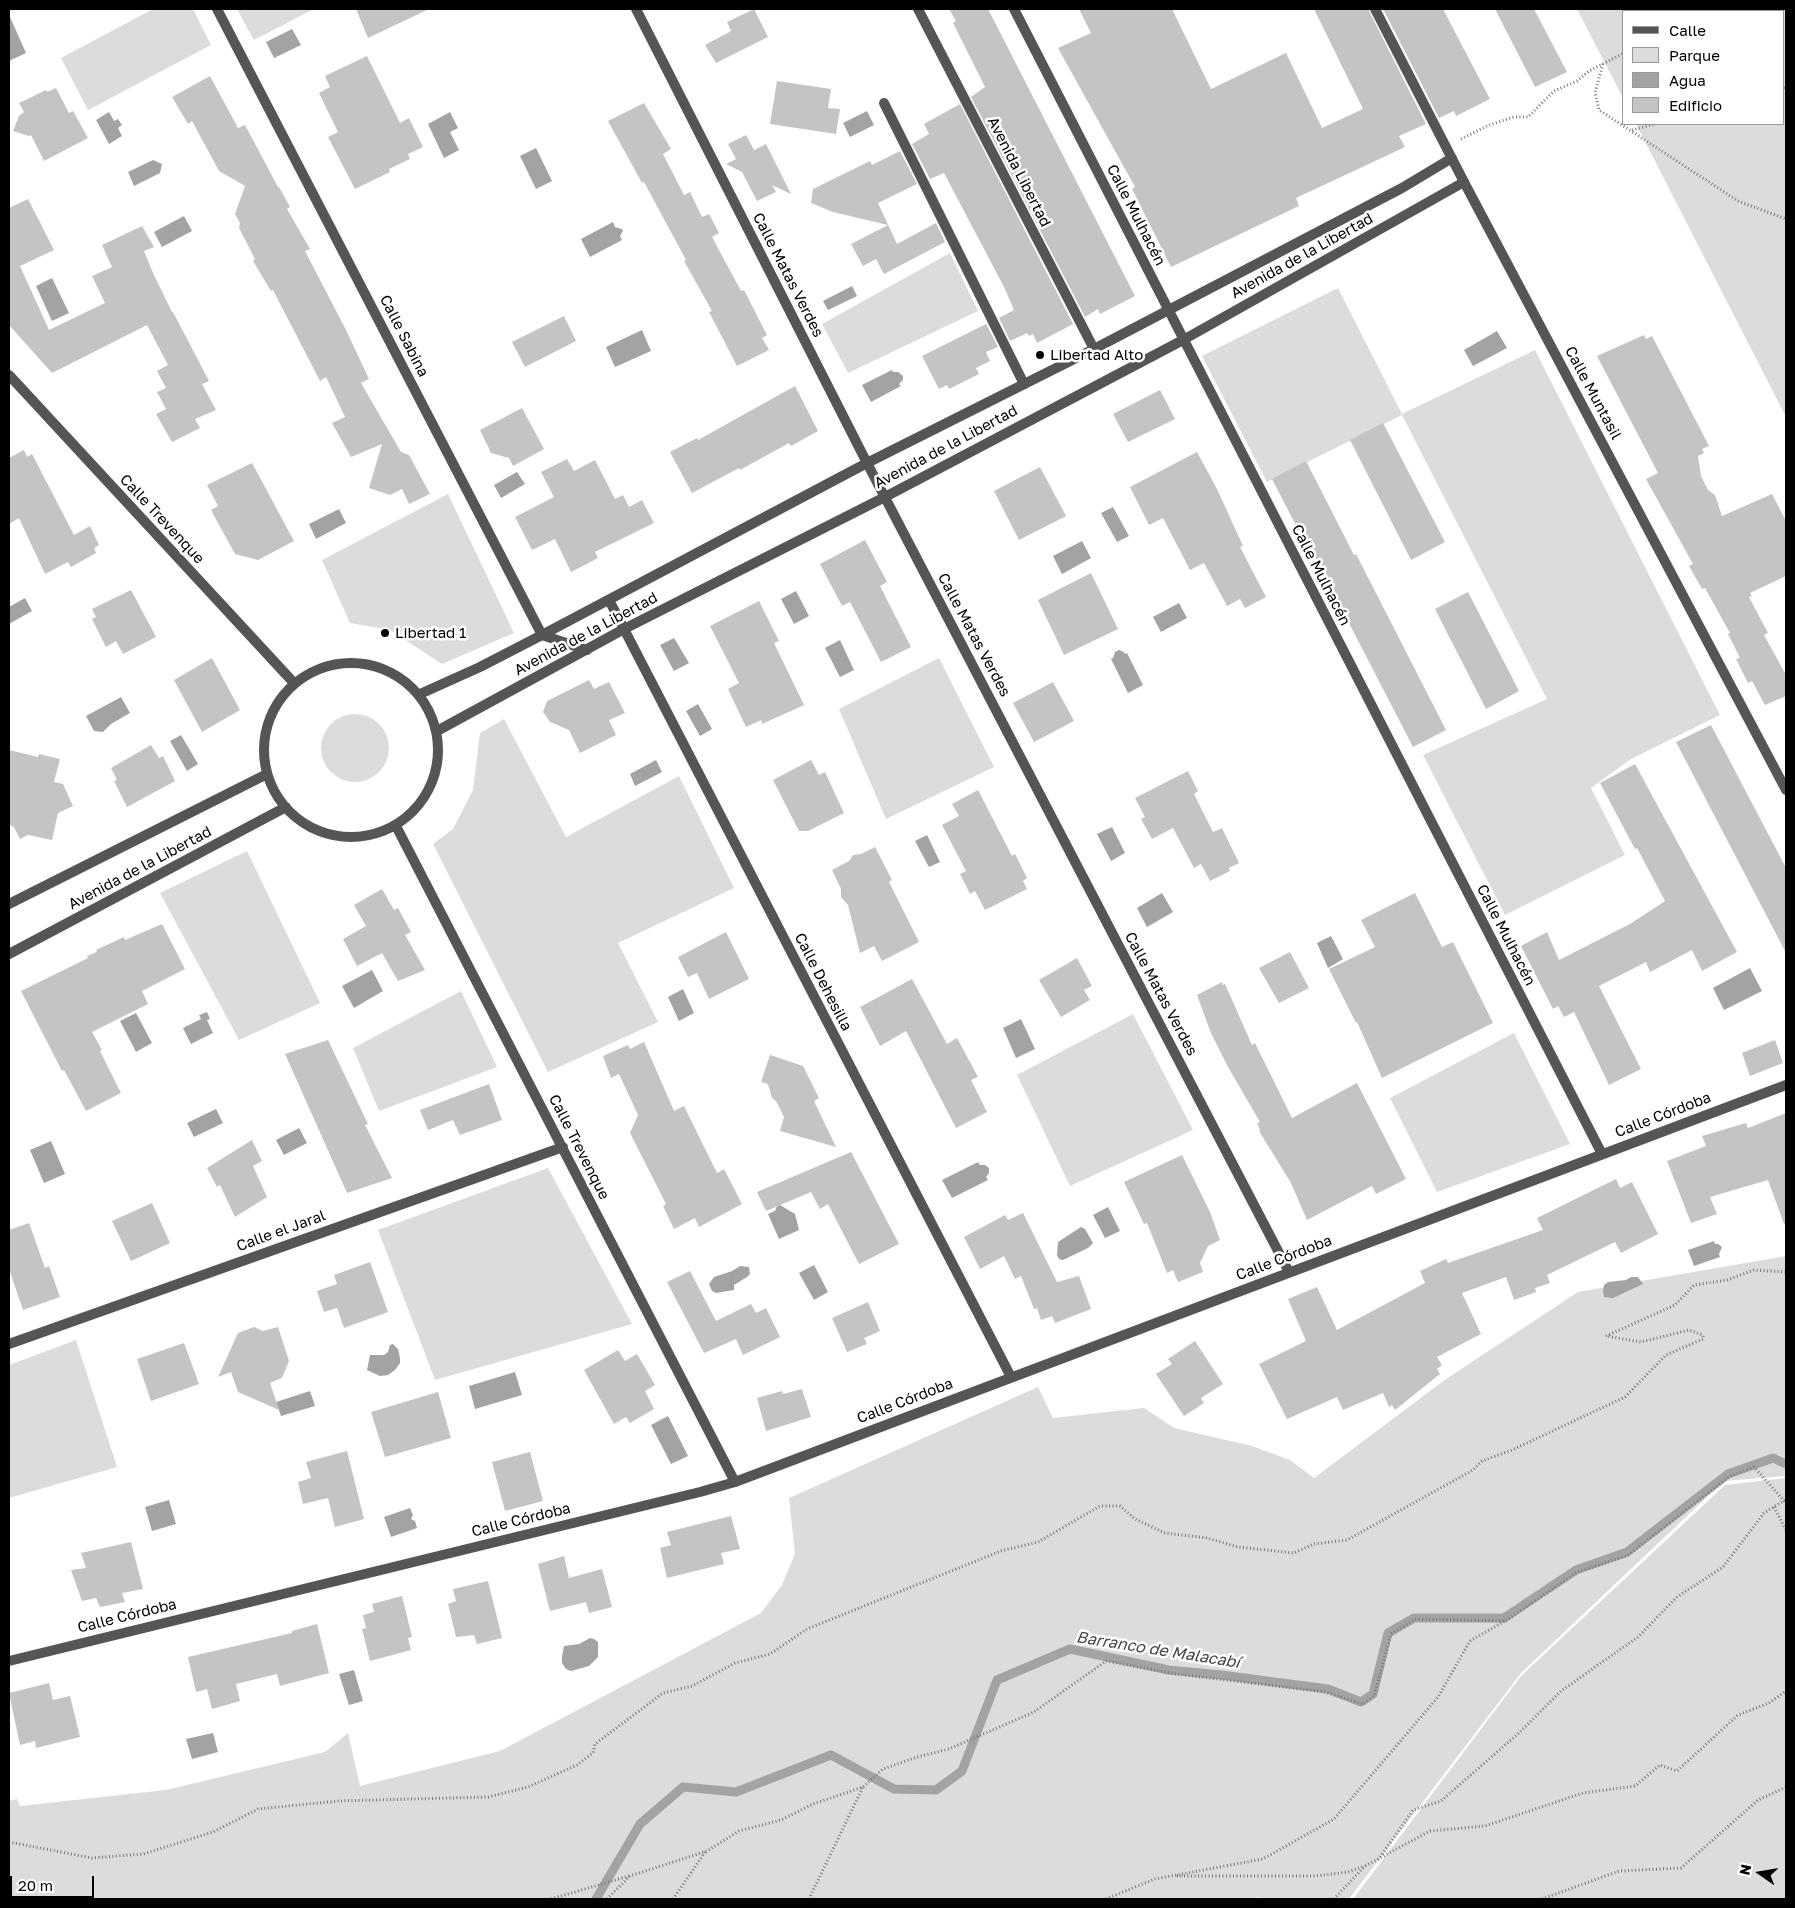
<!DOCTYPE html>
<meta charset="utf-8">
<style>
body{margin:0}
#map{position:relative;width:1795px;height:1908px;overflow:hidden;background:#fff;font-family:"Golos Text",sans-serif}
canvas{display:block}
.frame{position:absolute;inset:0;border:10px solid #000;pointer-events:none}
.legend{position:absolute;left:1622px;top:10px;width:162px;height:115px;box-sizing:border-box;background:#fff;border:1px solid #999;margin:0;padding:6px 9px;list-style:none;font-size:15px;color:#000}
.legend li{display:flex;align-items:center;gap:10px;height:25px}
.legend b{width:25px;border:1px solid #999}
.north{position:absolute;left:1735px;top:1848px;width:50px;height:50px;-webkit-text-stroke:4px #fff;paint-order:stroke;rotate:283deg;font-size:14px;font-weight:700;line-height:20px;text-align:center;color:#000}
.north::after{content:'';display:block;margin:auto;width:18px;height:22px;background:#000;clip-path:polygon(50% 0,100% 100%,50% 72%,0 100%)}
.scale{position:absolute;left:10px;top:1876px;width:84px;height:22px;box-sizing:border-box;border:2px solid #000;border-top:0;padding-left:6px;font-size:15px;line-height:18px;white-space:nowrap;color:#000;-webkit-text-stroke:4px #fff;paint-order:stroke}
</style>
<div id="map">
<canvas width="1795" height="1908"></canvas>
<div class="frame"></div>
<ul class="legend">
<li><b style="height:6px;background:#555"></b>Calle</li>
<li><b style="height:14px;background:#dcdcdc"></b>Parque</li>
<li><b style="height:14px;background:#a3a3a3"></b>Agua</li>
<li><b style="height:14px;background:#c4c4c4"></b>Edificio</li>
</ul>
<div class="north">N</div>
<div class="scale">20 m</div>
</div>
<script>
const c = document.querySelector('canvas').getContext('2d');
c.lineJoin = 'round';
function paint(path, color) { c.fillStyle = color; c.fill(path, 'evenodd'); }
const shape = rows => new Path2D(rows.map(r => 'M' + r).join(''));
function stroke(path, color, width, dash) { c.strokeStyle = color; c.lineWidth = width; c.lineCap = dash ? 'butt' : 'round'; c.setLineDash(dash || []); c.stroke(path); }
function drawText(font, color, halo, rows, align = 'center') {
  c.font = font + ' "Golos Text",sans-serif'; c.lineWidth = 5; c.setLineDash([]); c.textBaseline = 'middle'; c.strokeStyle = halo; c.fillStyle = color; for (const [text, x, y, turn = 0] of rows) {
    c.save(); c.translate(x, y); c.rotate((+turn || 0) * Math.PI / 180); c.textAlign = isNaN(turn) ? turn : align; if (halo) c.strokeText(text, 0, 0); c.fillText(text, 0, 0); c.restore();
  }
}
paint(shape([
 [153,9,193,9,211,45,88,110,61,58],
 [237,9,314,9,254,40],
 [1577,9,1786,9,1786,417,1636,124,1784,124,1784,11,1624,11,1624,100],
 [950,253,978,311,848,373,822,324],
 [1338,288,1402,414,1535,350,1720,715,1631,759,1591,788,1625,855,1505,915,1423,755,1547,699,1402,415,1267,482,1202,356],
 [448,494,514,633,442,664,390,630,350,623,322,560],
 [939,658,994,767,886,819,839,709],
 '321 748a34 34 0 1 1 68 0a34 34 0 1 1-68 0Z',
 [504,719,566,837,679,776,734,888,618,943,658,1022,548,1072,433,844,453,829,473,790,480,733],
 [247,851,320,1003,239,1040,160,893],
 [461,991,497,1067,379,1111,353,1048],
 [1133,1014,1193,1130,1070,1186,1017,1075],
 [1514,1033,1570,1144,1437,1192,1390,1098],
 [548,1168,632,1324,435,1380,378,1230],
 [1786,1256,1786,1476,1724,1481,1521,1673,1349,1899,1261,1899,1260,1897,1250,1899,9,1899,9,1801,17,1799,20,1806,166,1790,325,1752,348,1733,360,1786,500,1751,761,1613,782,1585,795,1554,789,1498,1038,1387,1053,1418,1144,1408,1174,1428,1252,1446,1290,1460,1314,1478,1446,1379,1578,1292],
 [76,1340,117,1467,9,1498,9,1365],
 [1786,1478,1786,1899,1353,1899,1521,1676,1725,1485]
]), '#dcdcdc');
paint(shape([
 [10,17,26,53,9,61,9,18],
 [292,29,301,45,274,58,266,42],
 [867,111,874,125,850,137,843,123],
 [109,112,114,121,118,119,122,125,118,128,122,136,109,144,96,120],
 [450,112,458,128,450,132,459,150,444,158,428,124],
 [536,148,552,181,536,189,520,156],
 [153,160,162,164,160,173,134,186,128,172],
 [184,216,192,231,162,247,154,232],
 [613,222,615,227,622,229,623,231,620,236,622,240,590,257,581,239],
 [52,278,69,313,52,321,36,286],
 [852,286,857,296,828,310,823,301],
 [642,330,651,351,615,367,606,347],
 [1497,331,1507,348,1473,366,1464,350],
 [892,370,893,372,898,372,903,376,903,380,899,384,901,386,871,402,862,385],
 [517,472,525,484,501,498,494,485],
 [1113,507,1129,536,1117,542,1101,513],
 [339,509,346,523,316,539,309,524],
 [1082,541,1091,558,1062,574,1053,556],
 [796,591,809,616,794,624,781,599],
 [25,598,32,611,9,624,9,607],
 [1179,603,1187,618,1161,632,1153,617],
 [674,638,689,663,674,671,660,645],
 [840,640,854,670,840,677,825,648],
 [1119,650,1124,652,1125,654,1127,653,1143,685,1128,693,1111,659,1113,658,1115,652],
 [121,697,130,713,111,724,103,732,94,731,86,716],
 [698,704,712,729,700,736,686,711],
 [181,735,198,764,187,771,170,741],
 [656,760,662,772,635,786,630,774],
 [1112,827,1125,853,1111,861,1097,834],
 [927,835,940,862,929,867,915,841],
 [1162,893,1173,912,1147,927,1137,908],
 [1331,936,1343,959,1328,968,1317,943],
 [1750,968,1762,991,1724,1010,1713,988],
 [372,970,383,991,354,1008,342,986],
 [683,989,694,1013,679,1021,668,997],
 [207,1012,210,1019,207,1020,213,1033,191,1044,183,1028,201,1019,199,1015],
 [136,1013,152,1043,136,1052,120,1021],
 [1021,1019,1035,1049,1016,1058,1003,1028],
 [216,1109,223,1123,194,1137,187,1123],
 [299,1128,307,1143,284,1155,276,1140],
 [51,1141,65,1174,44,1183,30,1150],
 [978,1162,980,1165,985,1165,989,1168,989,1173,986,1177,988,1180,952,1198,942,1180],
 [780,1205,795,1214,799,1230,779,1239,768,1214,775,1211,777,1206],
 [1108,1207,1120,1231,1105,1238,1093,1215],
 [1081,1227,1085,1229,1093,1243,1088,1248,1063,1260,1059,1259,1057,1255,1058,1242],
 [1714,1241,1715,1244,1718,1244,1722,1247,1719,1254,1720,1257,1694,1266,1688,1250],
 [814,1265,828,1292,814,1300,799,1273],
 [740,1266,749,1267,750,1274,747,1277,734,1285,734,1290,716,1293,712,1291,709,1284,714,1277,732,1271],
 [1631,1277,1638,1277,1643,1284,1613,1298,1604,1297,1603,1291,1604,1285,1608,1282,1626,1280],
 [393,1344,398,1349,400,1358,400,1363,395,1370,388,1375,380,1376,367,1370,370,1355,384,1355,388,1352,390,1345],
 [515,1372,522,1395,475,1409,469,1386],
 [310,1391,315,1406,281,1416,276,1402],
 [668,1416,688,1456,671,1464,651,1425],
 [169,1500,176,1524,152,1531,145,1507],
 [410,1508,413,1515,411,1519,415,1521,417,1528,391,1537,384,1517],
 [590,1638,594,1639,598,1642,598,1657,589,1666,571,1671,566,1669,562,1663,562,1657,564,1646,579,1644],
 [354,1670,363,1701,349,1705,339,1674],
 [213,1733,218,1752,192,1759,186,1739]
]), '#a3a3a3');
stroke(shape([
 [596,1899,640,1824,683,1787,736,1792,831,1755,894,1789,936,1790,962,1771,997,1680,1070,1649,1169,1670,1221,1675,1328,1689,1361,1702,1373,1694,1388,1633,1414,1618,1504,1618,1576,1570,1627,1552,1728,1474,1773,1458,1786,1464]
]), '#a3a3a3', 9);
paint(shape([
 [356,9,429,9,368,38],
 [754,9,768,37,716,63,705,45,731,31,727,22],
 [949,9,988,9,1135,296,1100,314,1098,309,1085,317,971,97,985,87,953,23,956,21],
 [1079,9,1172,9,1211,89,1286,53,1322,128,1363,109,1314,9,1368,9,1426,124,1399,136,1405,147,1296,198,1299,206,1171,267,1132,189,1135,187,1058,48,1091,33],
 [1383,9,1443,9,1490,99,1456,116,1454,111,1439,118],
 [1495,9,1534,9,1567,72,1535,87],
 [367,56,400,123,409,118,423,147,408,154,410,159,389,169,390,172,355,189,328,137,338,132,319,93,330,87,325,76],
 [210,76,238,128,245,125,278,187,279,187,290,207,287,209,310,249,305,251,346,330,369,379,361,383,401,452,409,455,430,494,409,504,402,489,390,495,369,488,382,444,351,457,332,423,345,417,326,377,320,381,273,290,271,291,253,261,255,259,239,228,240,223,235,214,245,186,219,171,192,121,188,124,172,97],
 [777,81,831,89,828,108,840,109,836,134,770,124],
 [56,88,69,113,73,111,88,138,44,161,31,135,29,136,13,131,19,116,24,112,19,103,46,90,47,92],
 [644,103,671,149,663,154,684,195,690,192,702,217,709,214,719,233,712,237,741,291,744,290,767,335,762,338,769,350,737,366,709,312,712,311,684,261,686,260,644,182,642,183,608,121],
 [960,104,1073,324,1037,343,1033,334,1029,336,1027,333,1010,341,999,318,1014,310,1004,287,944,173,930,179,912,144,929,134,924,124],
 [746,135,754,150,766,144,791,194,772,185,776,192,757,201,742,172,726,164,736,159,728,144],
 [900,151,917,184,878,203,897,244,936,223,945,242,884,274,876,259,863,266,851,244,888,225,833,212,811,203,813,189,870,161,872,165],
 [28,199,54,250,20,266,49,330,105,303,92,276,112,267,102,245,142,226,154,247,144,251,153,273,172,312,173,312,209,381,202,384,216,410,195,419,200,428,172,442,156,414,166,409,157,392,166,388,157,371,168,365,147,325,52,373,9,325,9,208],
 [564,316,576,341,525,367,512,342],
 [986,324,998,347,986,352,990,361,976,368,979,374,949,389,947,385,939,389,922,356],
 [1644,335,1646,339,1652,336,1709,446,1702,449,1704,453,1698,456,1701,476,1708,490,1715,495,1722,516,1772,494,1786,521,1786,576,1750,593,1752,596,1749,597,1768,633,1764,635,1786,675,1786,696,1765,705,1752,681,1748,683,1736,659,1740,658,1728,634,1730,633,1705,588,1702,589,1689,566,1693,564,1646,479,1658,473,1597,356],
 [795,386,818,431,791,446,789,443,740,470,739,468,692,493,670,452,697,438,698,440],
 [1160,390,1175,419,1128,442,1113,414],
 [522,408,544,449,513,466,509,458,491,453,480,430],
 [1383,423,1445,542,1411,560,1350,440],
 [24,450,27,457,32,454,74,535,90,526,99,545,94,548,96,553,71,567,68,562,45,574,19,518,9,524,9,458],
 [1197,452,1217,489,1243,546,1240,547,1266,597,1245,608,1240,599,1227,606,1204,563,1190,570,1163,518,1149,525,1130,487],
 [567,459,574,471,595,460,615,499,623,495,629,507,642,500,654,523,595,552,598,558,571,572,555,539,532,550,515,517,554,497,541,472],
 [1306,461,1354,555,1356,554,1446,730,1413,747,1305,538,1303,539,1272,479],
 [252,463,294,541,258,560,235,554,211,510,218,506,207,485],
 [1040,467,1066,516,1019,540,994,491],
 [865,540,887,582,880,586,911,647,881,662,850,602,842,606,820,564],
 [1091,573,1118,629,1064,655,1038,600],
 [131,590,156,637,123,654,116,641,106,647,92,619,96,617,92,609],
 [1468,592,1519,691,1486,709,1435,609],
 [759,601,779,641,774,643,804,705,762,724,761,720,746,727,728,689,739,683,710,626],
 [212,658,240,710,202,732,174,680],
 [589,680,594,689,609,682,625,713,609,720,616,735,580,753,569,730,550,722,543,712,547,701],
 [1053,682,1074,721,1034,742,1013,703],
 [1711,725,1786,868,1786,953,1676,742],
 [151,745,159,758,163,756,175,781,127,807,114,781,117,780,111,768],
 [9,750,38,757,39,754,60,759,54,782,63,784,73,806,58,813,52,840,28,835,20,839,14,827,9,825],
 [811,760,819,775,825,772,844,813,808,831,799,831,773,780],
 [1635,764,1737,952,1702,971,1692,950,1650,972,1646,962,1599,986,1641,1069,1609,1085,1574,1012,1564,1017,1558,1006,1553,1009,1521,946,1547,932,1559,960,1630,924,1665,901,1637,848,1635,849,1600,783],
 [1188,771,1198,791,1194,794,1213,832,1222,828,1239,863,1229,868,1230,871,1210,881,1201,864,1194,868,1173,828,1152,839,1141,819,1145,817,1135,798],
 [978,790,1012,856,1015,854,1027,878,1023,881,1027,889,985,910,975,891,970,894,960,874,966,871,942,825,959,816,952,804],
 [875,847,892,880,889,882,919,942,882,961,874,946,860,953,848,905,841,897,841,889,832,870,849,861,853,855,861,854],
 [382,889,394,910,398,908,411,932,405,935,425,970,398,981,382,953,357,966,343,939,366,926,354,905],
 [1415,893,1442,947,1453,942,1493,1023,1382,1078,1357,1022,1356,1023,1329,969,1375,947,1361,920],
 [162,924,185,969,142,991,148,1004,92,1032,102,1050,100,1051,121,1093,86,1111,64,1070,62,1071,21,991,88,958,87,956,97,952,96,950,124,937,125,940],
 [726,932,749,979,709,999,697,973,688,977,678,957],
 [1290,952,1309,988,1279,1003,1259,968],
 [1077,958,1092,986,1084,990,1090,1000,1061,1017,1039,980],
 [912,979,947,1044,957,1038,978,1077,971,1080,987,1112,956,1128,906,1031,880,1046,860,1007],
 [1222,982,1223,985,1225,984,1252,1045,1255,1043,1292,1118,1357,1083,1406,1179,1376,1194,1372,1186,1307,1220,1291,1183,1259,1131,1260,1130,1257,1123,1260,1122,1228,1067,1211,1033,1197,995],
 [328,1040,368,1124,365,1125,392,1178,347,1193,285,1054],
 [1775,1040,1783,1063,1750,1076,1742,1053],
 [644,1042,674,1111,684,1106,717,1173,724,1169,742,1204,699,1227,695,1218,674,1229,663,1206,666,1204,630,1133,638,1115,619,1074,611,1078,603,1056,628,1045,630,1049],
 [770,1055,803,1066,819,1098,814,1101,836,1147,780,1131,784,1117,776,1101,772,1098,768,1084,761,1082],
 [489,1084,502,1120,460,1135,453,1120,428,1130,420,1110],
 [1786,1113,1786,1223,1784,1224,1768,1180,1710,1197,1717,1214,1691,1223,1667,1161,1706,1146,1702,1136,1746,1123,1748,1128],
 [252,1140,262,1161,253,1166,267,1197,235,1217,220,1185,217,1187,207,1168],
 [851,1152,899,1244,859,1264,828,1204,820,1209,811,1192,766,1211,757,1192],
 [1182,1155,1210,1212,1220,1240,1208,1246,1200,1263,1203,1272,1178,1282,1173,1270,1167,1273,1147,1223,1144,1224,1124,1182],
 [1616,1179,1620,1188,1632,1182,1658,1234,1621,1253,1615,1242,1547,1275,1550,1283,1535,1288,1536,1292,1514,1300,1506,1277,1462,1293,1481,1334,1437,1357,1442,1365,1437,1369,1440,1374,1395,1410,1392,1405,1389,1407,1383,1393,1343,1410,1337,1397,1287,1419,1259,1364,1306,1341,1288,1299,1317,1287,1337,1330,1425,1283,1420,1271,1446,1259,1448,1263,1543,1230,1537,1218],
 [152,1203,170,1243,131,1261,112,1221],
 [1023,1213,1057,1282,1079,1276,1091,1309,1055,1323,1052,1316,1041,1320,1037,1308,1034,1309,1021,1276,1015,1279,1004,1256,980,1269,964,1237,1005,1215,1008,1220],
 [29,1223,45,1268,49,1266,60,1297,23,1310,9,1269,9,1230],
 [370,1262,388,1312,344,1328,337,1308,324,1312,317,1291,337,1284,334,1275],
 [690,1271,716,1321,751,1304,756,1313,766,1308,780,1337,743,1355,736,1339,704,1353,667,1282],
 [868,1302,880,1331,864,1338,867,1344,847,1352,832,1318],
 [254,1327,263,1331,278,1327,289,1361,282,1378,270,1383,279,1410,238,1392,231,1372,218,1377,238,1333],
 [1195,1341,1223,1384,1201,1398,1204,1403,1184,1416,1156,1374,1172,1364,1168,1359],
 [184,1343,199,1384,151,1401,137,1359],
 [618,1350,625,1361,637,1354,655,1385,645,1391,654,1409,630,1423,626,1417,614,1424,584,1370],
 [802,1389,811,1417,766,1431,757,1398,782,1391,783,1394],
 [438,1392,451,1438,385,1457,371,1412],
 [347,1451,364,1519,335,1527,328,1498,303,1504,298,1482,311,1478,306,1462],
 [530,1452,543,1501,505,1511,492,1462],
 [731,1516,740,1549,721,1553,724,1564,667,1578,660,1548,671,1545,667,1532],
 [131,1542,143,1589,122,1593,125,1602,100,1607,96,1598,82,1601,71,1570,86,1568,81,1553],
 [564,1556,569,1578,602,1569,612,1607,589,1613,586,1602,550,1611,538,1564],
 [488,1581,502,1638,477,1644,474,1635,456,1637,448,1604,456,1601,453,1589],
 [402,1596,412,1637,408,1638,411,1650,370,1661,362,1629,366,1628,363,1615,374,1612,372,1604],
 [317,1624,329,1673,280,1686,277,1674,236,1684,240,1701,212,1709,207,1689,196,1692,188,1657,292,1633,292,1631],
 [49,1683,53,1700,70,1696,80,1737,36,1748,35,1741,20,1745,9,1693]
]), '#c4c4c4');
stroke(shape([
 [1733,11,1736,9],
 [1603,64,1595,93,1599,110,1738,201,1786,219],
 [1784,88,1786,87],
 [1632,130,1655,124],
 [1461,139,1489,125,1514,117,1528,117,1554,91,1577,81,1589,71,1624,53],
 [1774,1507,1786,1530],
 [9,1842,92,1858,143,1854,213,1832,258,1809,338,1801,488,1797,528,1787,577,1765,593,1753,595,1744,663,1693,692,1686,735,1663,770,1654,807,1629,1001,1551,1038,1542,1100,1506,1120,1506,1135,1519,1165,1533,1207,1538,1238,1547,1294,1553,1314,1544,1347,1540,1473,1470,1482,1461,1512,1450,1625,1397,1666,1355,1703,1339,1703,1335,1689,1330,1641,1342,1606,1336,1675,1305,1694,1285,1727,1280,1754,1270,1786,1272],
 [1378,1860,1413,1810,1441,1801,1520,1732,1561,1691,1638,1637,1677,1597,1723,1567,1764,1513,1785,1500],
 [1177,1876,1316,1876,1348,1872,1365,1866],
 [551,1899,629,1876],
 [607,1899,630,1876,707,1851,739,1831,781,1820,813,1804,863,1787,883,1769,917,1757,949,1749,1034,1712,1106,1661,1176,1674,1325,1692,1363,1704,1374,1696,1391,1634,1415,1619,1506,1621,1577,1572,1627,1556,1730,1476,1754,1467,1786,1503],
 [673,1899,706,1851],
 [809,1899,863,1787],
 [1106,1899,1155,1879,1263,1859,1334,1819,1438,1697,1470,1641,1505,1621],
 [1334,1899,1365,1866,1430,1831,1485,1826,1583,1793,1635,1786,1660,1765,1677,1771,1738,1715,1769,1703,1786,1691],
 [1542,1899,1619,1871,1681,1868,1758,1800,1786,1787]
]), '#777', 3, [1, 2.5]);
stroke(shape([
 [217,9,542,635,587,650],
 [636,9,867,463,1289,1272],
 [918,9,1094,349],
 [1014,9,1602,1154],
 [884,103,1024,384],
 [1464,182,1786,790],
 [609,600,1011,1377],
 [396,826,735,1482],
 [9,1344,563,1147],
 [9,1661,700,1492,735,1482,1786,1085]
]), '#555', 10);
stroke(shape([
 [9,375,294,683],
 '264 750a87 87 0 1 1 174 0a87 87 0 1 1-174 0Z',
 [420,694,480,667,542,635,867,463,1094,349,1402,188,1452,158],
 [437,731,624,629,885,497,1183,340,1464,182,1375,9],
 [9,904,267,774],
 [9,954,286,807]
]), '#555', 10);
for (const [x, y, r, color] of [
 [1040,355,5,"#000"],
 [385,633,5,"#000"]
]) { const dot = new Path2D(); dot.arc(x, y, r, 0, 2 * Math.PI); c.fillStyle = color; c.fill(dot); stroke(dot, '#fff', 2); }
drawText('15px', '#000', '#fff', [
 ["Avenida Libertad",1019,172,63],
 ["Calle Mulhacén",1136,215,63],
 ["Avenida de la Libertad",1302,256,-29],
 ["Calle Matas Verdes",788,275,63],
 ["Calle Sabina",404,336,63],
 ["Calle Muntasil",1593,393,62],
 ["Avenida de la Libertad",946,447,-28],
 ["Calle Trevenque",162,519,47],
 ["Calle Mulhacén",1321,575,63],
 ["Avenida de la Libertad",586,634,-28],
 ["Calle Matas Verdes",974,635,62],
 ["Avenida de la Libertad",140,868,-28],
 ["Calle Mulhacén",1506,935,63],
 ["Calle Dehesilla",823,982,63],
 ["Calle Matas Verdes",1161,994,62],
 ["Calle Córdoba",1663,1115,-21],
 ["Calle Trevenque",579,1147,63],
 ["Calle el Jaral",281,1231,-20],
 ["Calle Córdoba",1284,1258,-21],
 ["Calle Córdoba",905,1401,-21],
 ["Calle Córdoba",521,1520,-14],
 ["Calle Córdoba",127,1616,-14]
]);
drawText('15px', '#000', '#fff', [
 ["Libertad Alto",1050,355],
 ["Libertad 1",395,633]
], 'left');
drawText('italic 16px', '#444', '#fff', [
 ["Barranco de Malacabí",1158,1650,9]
]);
</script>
